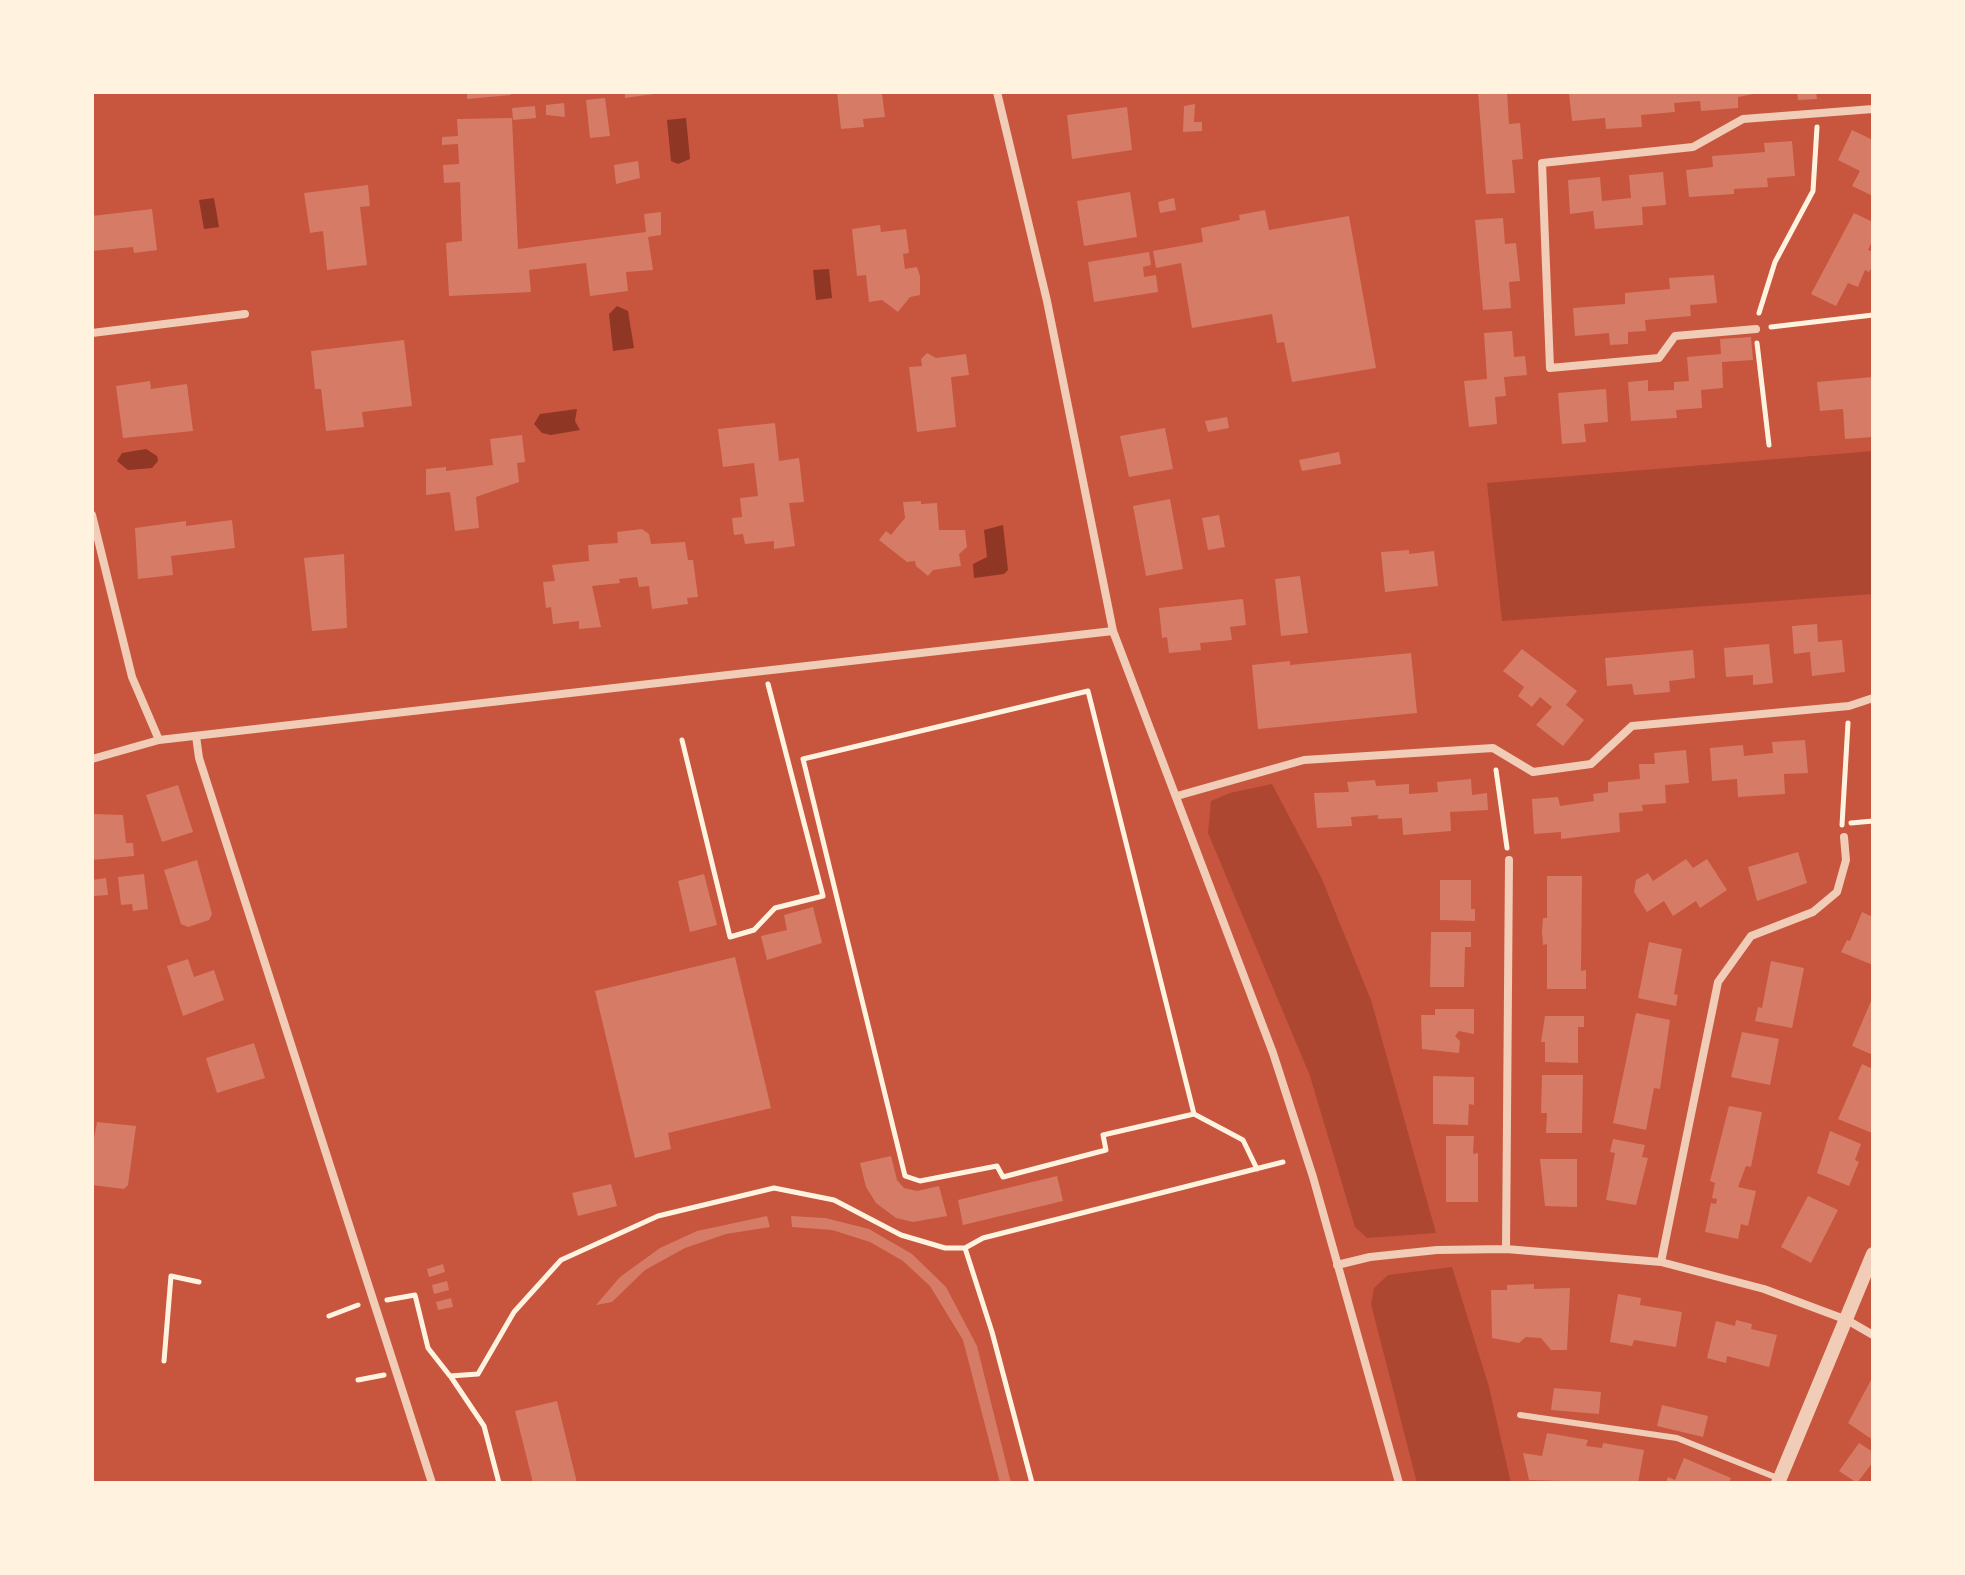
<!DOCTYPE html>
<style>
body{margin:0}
#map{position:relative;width:1965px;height:1575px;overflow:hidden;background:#c8553d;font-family:"Fira Sans",sans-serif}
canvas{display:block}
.frame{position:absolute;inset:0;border:94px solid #fff3e0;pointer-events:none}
</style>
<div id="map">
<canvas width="1965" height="1575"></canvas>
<div class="frame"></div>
</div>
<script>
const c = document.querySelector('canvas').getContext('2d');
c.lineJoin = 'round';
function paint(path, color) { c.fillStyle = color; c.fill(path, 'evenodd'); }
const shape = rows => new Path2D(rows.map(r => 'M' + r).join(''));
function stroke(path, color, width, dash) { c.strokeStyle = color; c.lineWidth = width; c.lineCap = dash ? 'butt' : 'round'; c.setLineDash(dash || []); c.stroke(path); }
paint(shape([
 [1873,451,1873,594,1502,621,1487,483],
 [1272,784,1321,877,1371,1000,1436,1233,1367,1238,1355,1227,1310,1076,1208,833,1211,801,1230,793],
 [1452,1267,1489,1387,1511,1483,1417,1483,1371,1304,1374,1288,1388,1275]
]), '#ae4732');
paint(shape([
 [686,118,690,159,678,164,671,161,667,120],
 [214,198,219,227,204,229,199,200],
 [829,269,832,298,816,300,813,270],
 [617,306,628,311,634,348,613,351,609,314],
 [577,409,575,421,580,430,551,435,542,433,534,424,540,414],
 [146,449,157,456,158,461,152,468,128,470,117,461,122,453],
 [1003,525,1008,570,1004,574,974,578,973,564,987,557,984,530]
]), '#8f3625');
paint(shape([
 [467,92,511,92,511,95,467,99],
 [625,92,654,92,654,94,625,98],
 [837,92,882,94,885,117,863,119,864,127,841,129],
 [1478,92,1507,92,1509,124,1520,123,1523,159,1512,160,1515,193,1486,194],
 [1764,92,1738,97,1738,108,1701,111,1700,101,1674,103,1675,112,1641,115,1642,127,1606,129,1605,118,1572,121,1569,93],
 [1797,92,1816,92,1817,99,1798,100],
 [605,98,610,136,590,138,586,100],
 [564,103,565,117,546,115,546,105],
 [1195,104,1194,122,1202,122,1202,131,1183,132,1184,106],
 [535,106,536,118,513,120,512,108],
 [1127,107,1132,150,1072,159,1067,115],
 [512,118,518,249,646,232,644,214,661,212,661,235,648,237,653,270,626,272,628,291,590,296,586,263,529,270,531,292,449,296,446,243,462,241,461,214,460,182,444,183,443,165,459,164,458,144,442,145,442,137,458,136,457,119],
 [1852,130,1873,140,1873,196,1852,186,1860,171,1838,160],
 [1792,141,1795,176,1767,178,1768,187,1734,189,1734,194,1689,197,1686,170,1713,167,1712,156,1765,152,1764,143],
 [638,161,640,178,616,184,614,165],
 [1663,172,1666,205,1642,207,1643,225,1595,229,1593,211,1570,214,1568,180,1600,177,1602,201,1631,198,1629,175],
 [368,185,370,206,360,207,367,265,327,270,323,231,310,233,304,193],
 [1130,192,1137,237,1084,246,1077,201],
 [1174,198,1176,210,1160,213,1158,202],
 [152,209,157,250,134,253,133,247,92,251,92,216],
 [1265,210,1269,230,1349,216,1376,368,1292,382,1284,342,1277,343,1272,314,1192,328,1181,263,1156,268,1153,251,1203,242,1201,228,1240,220,1239,215],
 [1854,213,1873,222,1873,239,1868,250,1873,252,1873,265,1869,272,1865,270,1858,287,1848,283,1836,306,1811,294],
 [1503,218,1505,244,1516,243,1520,281,1509,282,1511,308,1483,310,1475,220],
 [880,225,881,232,906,229,909,253,903,254,905,269,917,267,920,276,920,295,910,297,898,312,882,300,869,302,866,275,857,276,852,229],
 [1149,252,1151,265,1143,267,1144,277,1156,275,1158,292,1094,302,1088,262],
 [1714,275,1717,303,1690,305,1691,316,1645,320,1646,331,1628,332,1628,344,1610,345,1609,333,1575,336,1573,308,1625,304,1625,293,1670,289,1669,278],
 [1512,331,1514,357,1525,356,1527,375,1504,377,1506,396,1495,397,1497,424,1469,427,1464,381,1487,379,1484,333],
 [1751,337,1753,360,1722,362,1723,388,1701,390,1702,408,1676,410,1677,418,1631,421,1628,382,1648,380,1648,391,1674,390,1674,382,1689,381,1687,357,1721,354,1720,339],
 [404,340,412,406,362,412,364,427,326,431,321,389,315,389,311,351],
 [927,353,936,358,966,354,969,375,951,377,956,427,917,432,909,367,922,366,921,359],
 [1873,377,1873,437,1845,439,1843,409,1820,411,1817,382],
 [150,381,151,389,187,384,193,431,123,438,116,386],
 [1606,389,1608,422,1584,424,1586,442,1562,444,1558,393],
 [1227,417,1229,428,1208,432,1205,421],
 [775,423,779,461,799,458,804,502,789,503,795,546,774,549,774,541,745,544,743,534,734,535,732,518,742,517,740,498,758,496,754,463,723,467,718,429],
 [1165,428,1173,469,1129,477,1120,436],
 [522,435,525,462,517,463,519,482,476,497,479,528,455,531,450,492,426,495,426,469,446,467,446,471,493,465,490,439],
 [1339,452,1341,464,1302,471,1299,460],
 [1170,499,1183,569,1146,576,1133,506],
 [921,501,921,504,937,503,939,530,965,530,967,547,959,554,961,566,933,570,928,576,916,566,915,561,907,562,879,540,886,531,891,535,905,518,903,502],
 [1219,515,1225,547,1208,550,1202,518],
 [232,520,235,548,171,556,173,575,138,579,135,528,186,521,186,526],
 [642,529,649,534,651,544,685,542,688,560,693,560,698,597,687,598,688,604,652,609,649,586,639,587,637,577,619,579,620,583,592,586,601,627,579,629,579,621,553,624,551,607,546,608,543,582,555,581,552,565,589,561,588,545,618,543,617,532],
 [1409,550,1409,554,1434,551,1438,586,1385,592,1381,552],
 [344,554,347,628,312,631,304,558],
 [1300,576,1308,633,1281,636,1275,579],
 [1243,599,1246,625,1230,627,1232,640,1200,643,1201,650,1169,653,1167,637,1162,638,1159,608],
 [1817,624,1818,642,1842,640,1845,672,1812,676,1810,652,1794,654,1792,626],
 [1769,644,1773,683,1753,685,1753,675,1726,677,1724,648],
 [1522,649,1577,691,1566,705,1584,720,1563,746,1536,725,1552,707,1540,697,1532,707,1518,696,1524,687,1503,671],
 [1693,650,1695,678,1669,681,1670,692,1634,695,1632,684,1607,686,1605,658],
 [1411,653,1417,713,1258,729,1252,665,1290,661,1290,665],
 [1805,740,1808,773,1784,774,1785,794,1738,797,1737,779,1712,781,1710,748,1743,745,1744,756,1773,753,1772,742],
 [1686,750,1689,783,1665,785,1666,803,1642,805,1643,811,1619,813,1620,832,1561,839,1561,832,1534,834,1532,799,1558,797,1560,806,1594,801,1593,794,1608,792,1608,782,1640,779,1639,764,1655,764,1654,753],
 [1471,779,1472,795,1487,793,1488,810,1450,812,1451,831,1403,835,1402,818,1378,819,1378,815,1351,817,1352,826,1317,828,1314,793,1349,792,1347,782,1375,780,1376,786,1409,784,1409,794,1438,792,1437,782],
 [178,785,193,832,162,842,146,795],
 [92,814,123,815,126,843,133,843,134,856,92,860],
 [1798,852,1807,883,1757,901,1748,867],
 [1686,859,1693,868,1707,859,1727,890,1700,908,1696,901,1673,916,1664,901,1647,912,1634,892,1636,880,1648,873,1653,881],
 [197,860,212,914,209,920,188,927,181,924,164,870],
 [144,874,148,909,133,911,132,904,121,905,118,877],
 [704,874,717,925,690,932,678,881],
 [1547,876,1582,876,1581,971,1586,970,1586,989,1547,989,1547,944,1543,945,1542,932,1543,918,1547,918],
 [106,878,108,895,93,896,92,880],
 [1440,880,1471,880,1471,909,1475,909,1475,921,1440,920],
 [813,907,822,943,767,960,761,936,787,930,784,915],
 [1862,912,1873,917,1873,965,1841,952,1847,940,1850,941],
 [1431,932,1471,932,1471,947,1465,947,1464,987,1430,987],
 [1649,942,1682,949,1674,994,1678,995,1676,1006,1638,998],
 [735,957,771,1108,668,1133,671,1149,635,1158,595,991],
 [188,959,194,977,214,970,224,1000,183,1016,167,966],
 [1771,961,1804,968,1792,1028,1755,1021,1758,1007,1762,1008],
 [1871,1001,1873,1002,1873,1055,1852,1046],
 [1435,1009,1474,1009,1474,1034,1459,1031,1455,1036,1460,1041,1459,1053,1422,1049,1421,1015,1435,1015],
 [1636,1013,1670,1020,1660,1089,1654,1088,1646,1130,1613,1123],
 [1545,1016,1584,1016,1584,1027,1578,1027,1578,1063,1545,1062,1545,1042,1541,1042],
 [1742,1032,1779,1039,1770,1085,1731,1077],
 [254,1043,265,1078,217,1093,206,1058],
 [1862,1064,1873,1069,1872,1133,1838,1119],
 [1542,1075,1583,1075,1582,1133,1546,1133,1547,1113,1541,1113],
 [1433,1076,1474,1077,1474,1105,1469,1104,1468,1125,1433,1124],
 [1729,1106,1762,1112,1751,1167,1746,1166,1738,1187,1756,1191,1748,1226,1741,1224,1738,1239,1705,1232,1711,1203,1716,1204,1717,1199,1712,1198,1715,1183,1710,1181],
 [97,1122,136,1126,128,1185,124,1189,92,1185,92,1149],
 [1830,1131,1861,1144,1855,1160,1859,1162,1849,1186,1817,1173],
 [1446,1136,1474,1136,1473,1154,1478,1153,1478,1202,1446,1202],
 [1613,1139,1645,1145,1642,1157,1648,1158,1636,1205,1606,1200,1615,1153,1610,1152],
 [891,1156,897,1180,904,1188,917,1191,939,1186,947,1216,913,1222,896,1218,876,1203,866,1187,860,1163],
 [1540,1159,1577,1159,1577,1207,1545,1206],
 [1057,1176,1063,1201,963,1225,958,1200],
 [611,1184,617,1206,578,1216,572,1193],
 [1808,1196,1838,1210,1811,1263,1781,1247],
 [767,1216,770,1227,726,1234,685,1248,645,1270,612,1302,596,1305,620,1277,660,1248,697,1231],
 [791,1216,825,1218,869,1229,912,1254,946,1287,977,1346,1011,1483,1000,1483,963,1340,930,1286,903,1261,870,1242,832,1230,792,1227],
 [443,1264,445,1272,429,1277,427,1269],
 [447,1281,449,1290,434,1294,432,1285],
 [1534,1284,1534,1289,1570,1288,1567,1350,1551,1350,1541,1338,1526,1337,1519,1343,1492,1338,1491,1290,1507,1290,1507,1285],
 [1618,1294,1641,1298,1640,1305,1682,1312,1676,1347,1634,1340,1632,1346,1610,1342],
 [451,1298,453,1307,438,1310,436,1302],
 [1736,1320,1752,1324,1751,1329,1777,1335,1769,1367,1727,1356,1726,1363,1707,1358,1716,1321,1735,1326],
 [1871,1380,1873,1381,1873,1440,1848,1423],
 [1554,1388,1601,1392,1599,1414,1551,1410],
 [557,1401,577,1483,533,1483,515,1411],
 [1662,1405,1708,1416,1703,1437,1657,1426],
 [1547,1433,1588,1440,1586,1446,1602,1448,1603,1443,1644,1450,1638,1483,1529,1480,1523,1453,1542,1456],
 [1859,1443,1873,1452,1873,1462,1857,1483,1839,1471],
 [1684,1458,1731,1478,1729,1483,1666,1483,1668,1477,1675,1480]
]), '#d67c66');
stroke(shape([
 [1759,313,1775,262,1813,191,1817,127],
 [1771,327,1873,315],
 [1757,343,1769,445],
 [682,740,730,937,754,930,775,908,823,896,768,684],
 [1496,770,1507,848],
 [1851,823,1873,821],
 [1842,825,1848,723],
 [1194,1114,1103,1135,1106,1150,1003,1177,997,1166,920,1181,905,1176,803,759,1088,691,1194,1114,1243,1140,1257,1169],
 [965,1248,992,1332,1032,1483],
 [387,1300,415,1295,428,1348,450,1376,478,1374,514,1312,561,1260,658,1216,774,1188,834,1200,901,1235,945,1248,965,1248,983,1238,1283,1162],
 [329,1316,358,1305],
 [164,1361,171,1276,199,1282],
 [451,1377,484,1426,499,1483],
 [358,1380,384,1375]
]), '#fff3e0', 5);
stroke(shape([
 [1520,1415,1677,1438,1780,1479]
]), '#f1ccb7', 6);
stroke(shape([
 [997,92,1047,301,1113,631,1273,1053,1313,1177,1399,1483],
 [1756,329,1675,336,1659,358,1550,368,1542,163,1693,147,1743,119,1873,109],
 [92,333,245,314],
 [92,515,132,677,159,740],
 [196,736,199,758,432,1483],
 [92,759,159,740,1113,631],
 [1177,796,1304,760,1493,748,1533,772,1591,764,1632,726,1849,706,1873,698],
 [1506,1249,1509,860],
 [1661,1262,1718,982,1751,936,1813,912,1837,892,1846,860,1844,837],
 [1337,1265,1370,1257,1437,1250,1506,1249,1661,1262,1764,1289,1847,1320,1873,1335]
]), '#f1ccb7', 8);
stroke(shape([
 [1778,1483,1873,1254]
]), '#f1ccb7', 14);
</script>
